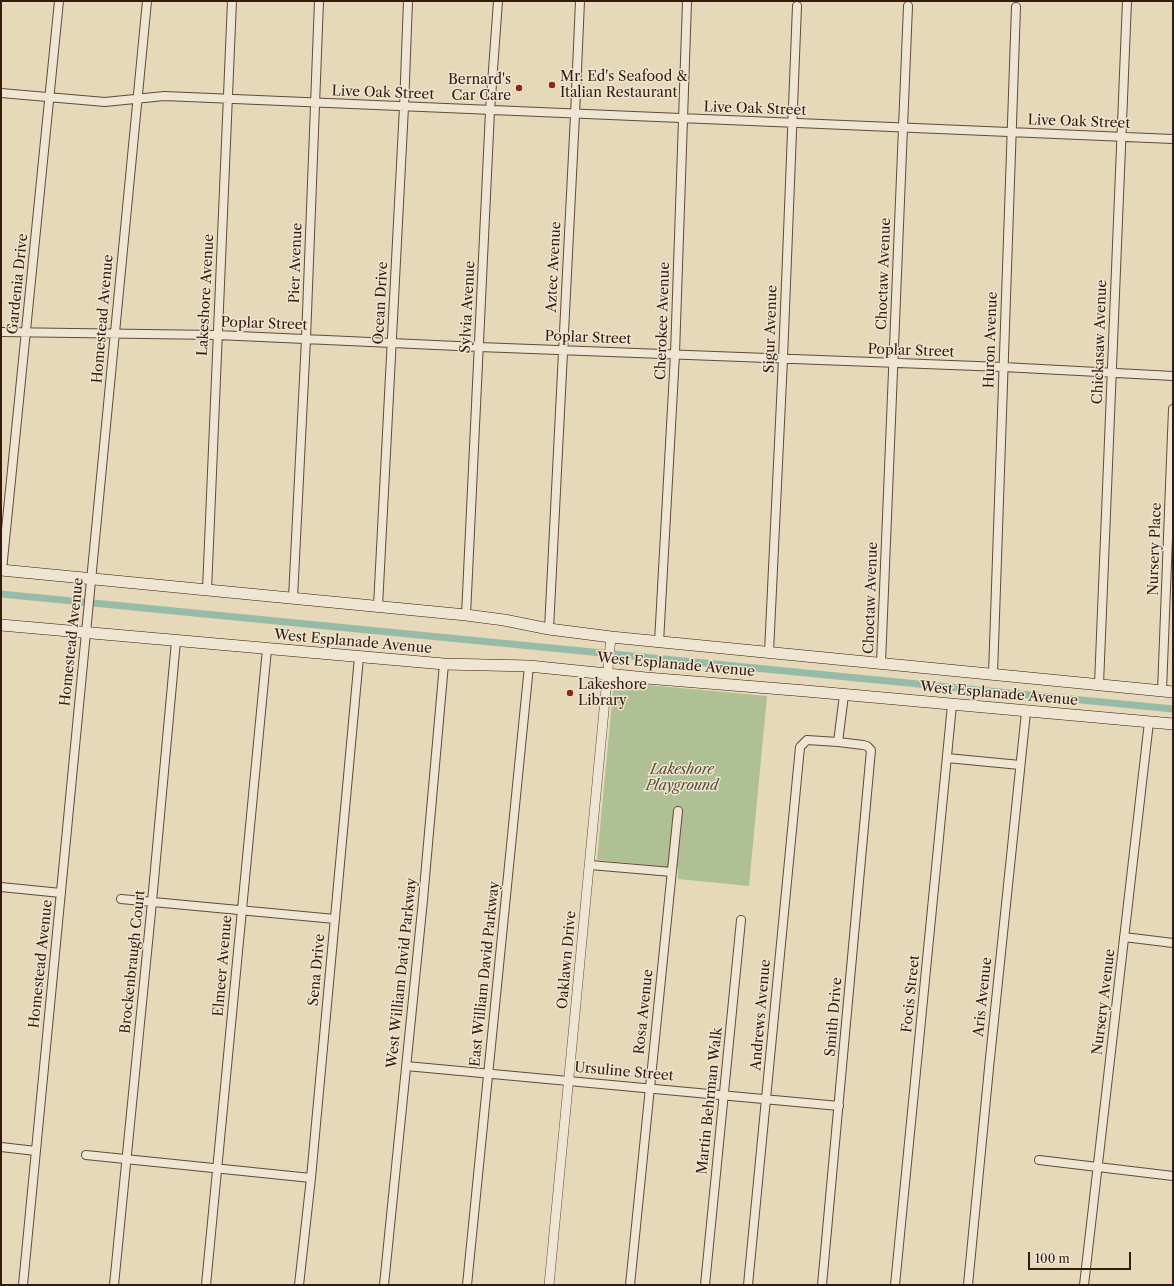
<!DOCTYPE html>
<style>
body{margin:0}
#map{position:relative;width:1174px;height:1286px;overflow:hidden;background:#e5d9ba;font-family:"Libre Caslon Text",serif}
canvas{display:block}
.frame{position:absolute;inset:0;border:2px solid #361a0d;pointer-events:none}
.scale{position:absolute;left:1028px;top:1252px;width:103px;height:18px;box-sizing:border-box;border:2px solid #361a0d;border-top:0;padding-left:5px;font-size:12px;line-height:14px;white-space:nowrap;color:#361a0d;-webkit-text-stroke:3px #eee6d2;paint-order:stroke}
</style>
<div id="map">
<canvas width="1174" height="1286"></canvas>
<div class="frame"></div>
<div class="scale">100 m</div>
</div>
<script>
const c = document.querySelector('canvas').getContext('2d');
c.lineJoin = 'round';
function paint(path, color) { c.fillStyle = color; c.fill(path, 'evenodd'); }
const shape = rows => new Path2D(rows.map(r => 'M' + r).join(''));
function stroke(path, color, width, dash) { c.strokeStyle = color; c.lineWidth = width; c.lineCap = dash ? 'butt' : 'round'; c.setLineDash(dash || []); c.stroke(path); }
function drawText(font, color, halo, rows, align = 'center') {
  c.font = font + ' "Libre Caslon Text",serif'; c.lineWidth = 3; c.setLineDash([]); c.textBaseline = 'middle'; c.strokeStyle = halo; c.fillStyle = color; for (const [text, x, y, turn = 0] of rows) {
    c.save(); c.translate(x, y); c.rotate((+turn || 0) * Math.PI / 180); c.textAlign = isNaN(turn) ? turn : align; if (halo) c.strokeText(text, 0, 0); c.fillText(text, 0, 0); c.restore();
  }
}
paint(shape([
 [614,682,767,696,749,886,678,879,678,868,597,860]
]), '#afc094');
stroke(shape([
 [1,594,1173,709]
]), '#97bba9', 7);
const minor = shape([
 [1,93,105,102,164,96,1173,139],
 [1,332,217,335,479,347,1003,367,1173,376],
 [2,570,59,1],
 [207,590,232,1],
 [293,598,306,339,319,1],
 [378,606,404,107,408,1],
 [466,615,490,111,498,1],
 [549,629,575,115,580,1],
 [659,642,675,354,687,2],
 [769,652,783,359,797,6],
 [881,663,908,6],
 [993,674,1016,7],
 [1099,684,1127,1],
 [1162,691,1173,409],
 [838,742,844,695],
 [947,758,1020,765],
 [590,865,672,872],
 [1,887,61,893],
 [121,899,335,919],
 [1124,937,1173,943],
 [406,1066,839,1106],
 [1,1147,36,1151],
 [86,1155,311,1178],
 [1039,1160,1173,1176],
 [23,1285,147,1],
 [114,1285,152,902,176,641],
 [206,1285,267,649],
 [299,1285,311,1178,359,657],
 [384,1285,423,900,444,664],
 [467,1285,529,666],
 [630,1285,678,811],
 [705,1285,741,920],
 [748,1285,800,747,807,740,838,742,863,745,867,746,871,750,822,1285],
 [895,1285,952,705],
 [968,1285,989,1068,1026,712],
 [1084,1285,1149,722]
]);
const tertiary = shape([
 [549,1285,611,637]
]);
const secondary = shape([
 [1,570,466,615,504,620,549,629,611,637,1173,692],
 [1,625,444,664,529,666,646,678,806,691,1173,724]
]);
stroke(minor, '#624a38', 10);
stroke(tertiary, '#624a38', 10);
stroke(secondary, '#361a0d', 12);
stroke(minor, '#eee6d2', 8);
stroke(tertiary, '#eee6d2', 9);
stroke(secondary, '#eee6d2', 11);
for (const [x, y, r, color] of [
 [552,85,4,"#8f2418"],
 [519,88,4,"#8f2418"],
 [570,693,4,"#8f2418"]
]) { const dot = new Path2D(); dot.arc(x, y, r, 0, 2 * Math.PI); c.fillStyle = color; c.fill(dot); stroke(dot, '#eee6d2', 1.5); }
drawText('14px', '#361a0d', '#eee6d2', [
 ["Mr. Ed's Seafood &",560,77],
 ["Italian Restaurant",560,93],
 ["Bernard's",511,80,"right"],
 ["Car Care",511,96,"right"],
 ["Lakeshore",578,685],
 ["Library",578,701]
], 'left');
drawText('14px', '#361a0d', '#eee6d2', [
 ["Live Oak Street",383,93,2],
 ["Live Oak Street",755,109,2],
 ["Live Oak Street",1079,122,2],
 ["Pier Avenue",296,263,-88],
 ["Aztec Avenue",554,267,-87],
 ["Choctaw Avenue",884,274,-88],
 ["Gardenia Drive",18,284,-84],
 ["Lakeshore Avenue",206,295,-87],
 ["Ocean Drive",381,303,-87],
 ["Sylvia Avenue",468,307,-87],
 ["Homestead Avenue",103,319,-85],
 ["Cherokee Avenue",663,321,-88],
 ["Poplar Street",264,324,2],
 ["Sigur Avenue",771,329,-88],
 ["Poplar Street",588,338,2],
 ["Huron Avenue",991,340,-88],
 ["Chickasaw Avenue",1100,342,-88],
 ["Poplar Street",911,351,2],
 ["Nursery Place",1155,549,-88],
 ["Choctaw Avenue",871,598,-88],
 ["Homestead Avenue",72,642,-84],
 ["West Esplanade Avenue",353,642,5],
 ["West Esplanade Avenue",676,665,5],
 ["West Esplanade Avenue",999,694,5],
 ["Oaklawn Drive",567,960,-85],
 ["Brockenbraugh Court",133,962,-84],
 ["Homestead Avenue",41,964,-84],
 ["Elmeer Avenue",223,966,-85],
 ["Sena Drive",317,970,-85],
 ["West William David Parkway",402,973,-84],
 ["East William David Parkway",485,974,-84],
 ["Focis Street",911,994,-84],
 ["Aris Avenue",983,997,-84],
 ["Nursery Avenue",1104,1002,-83],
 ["Rosa Avenue",644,1012,-84],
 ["Andrews Avenue",761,1015,-85],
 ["Smith Drive",834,1017,-85],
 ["Ursuline Street",624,1072,5],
 ["Martin Behrman Walk",710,1101,-84]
]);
drawText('italic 14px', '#5a4c36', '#eee6d2', [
 ["Lakeshore",682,770],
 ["Playground",682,786]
]);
</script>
